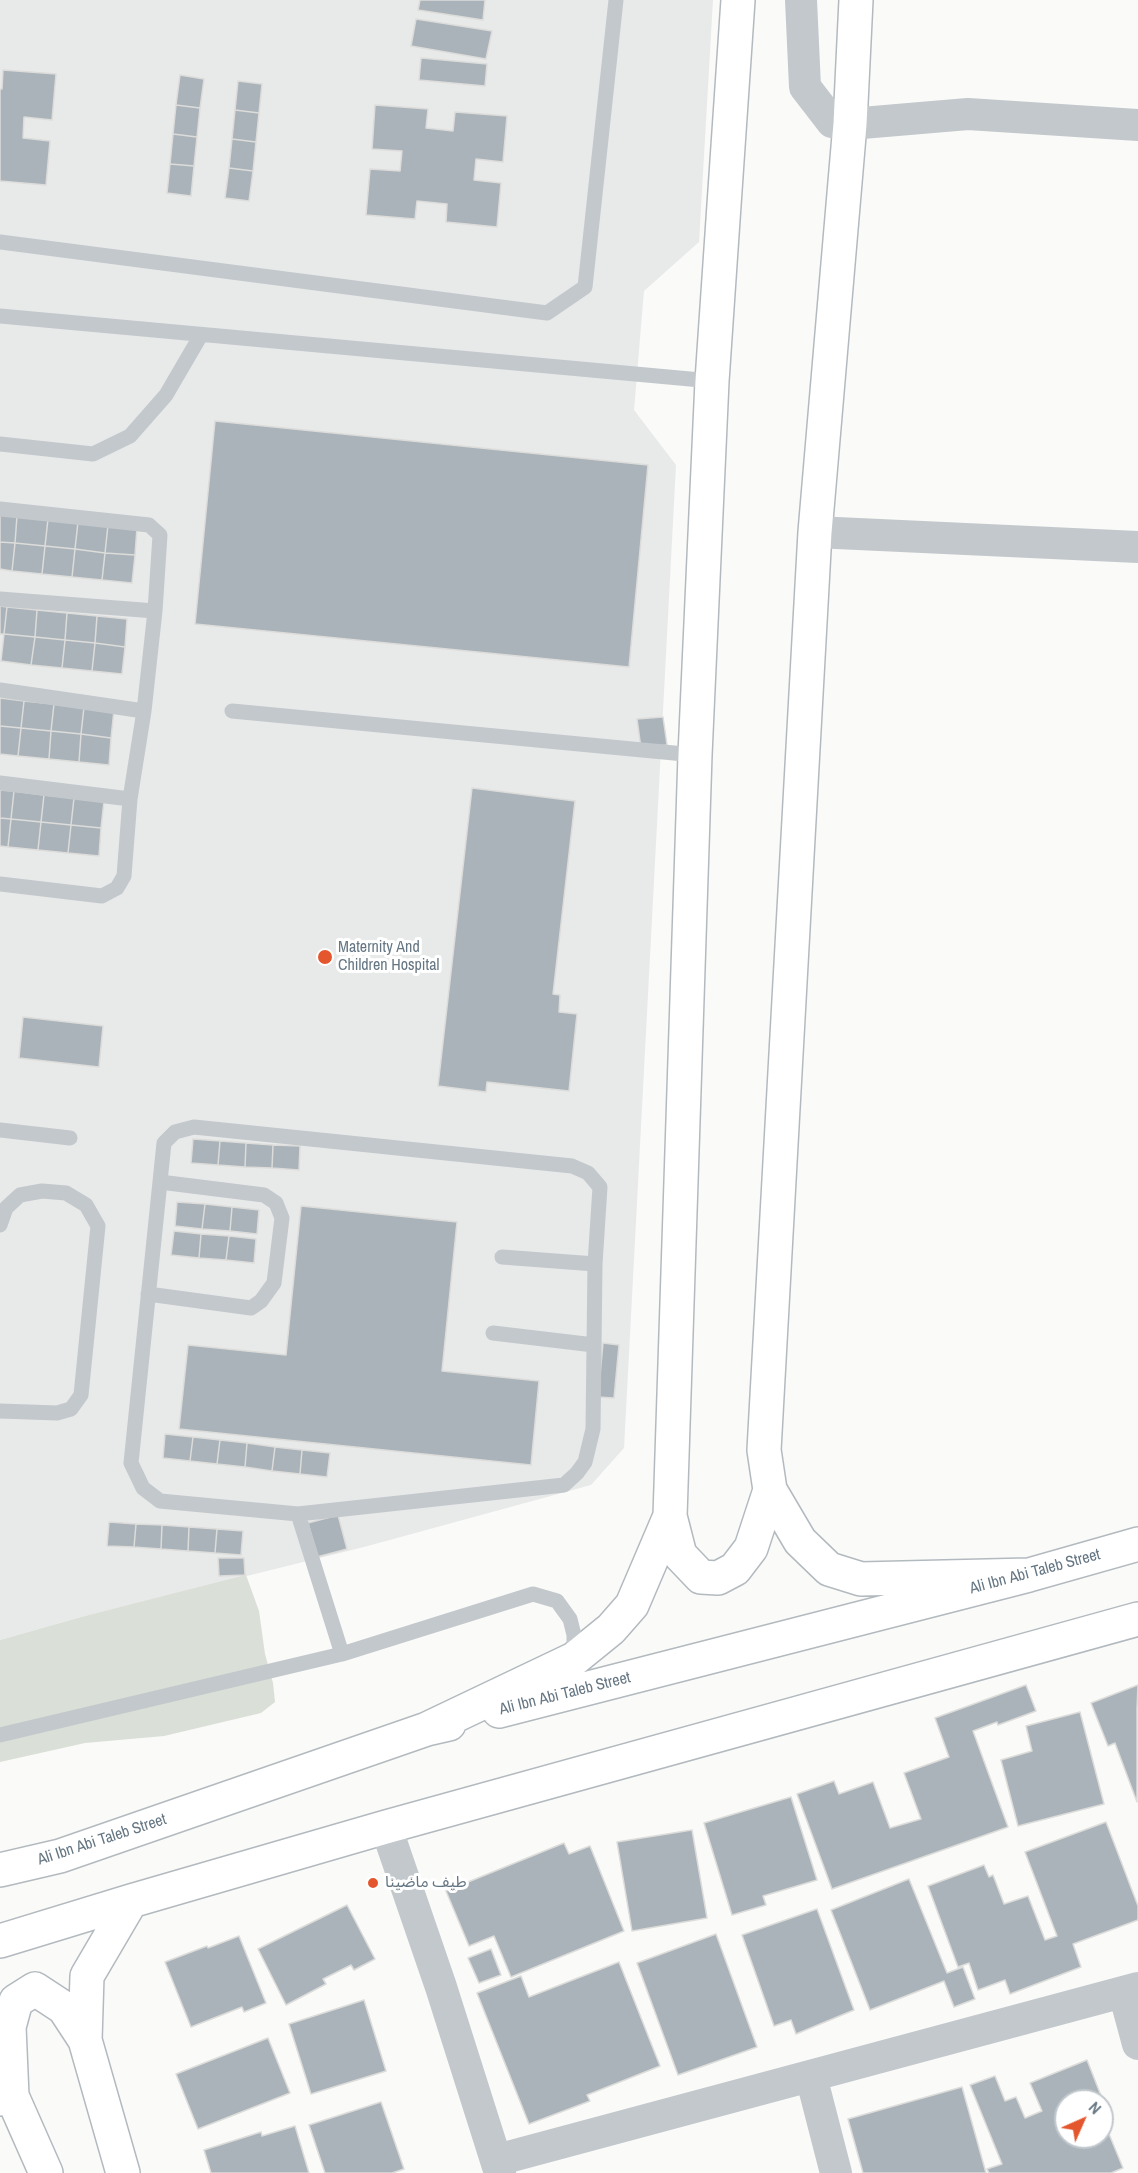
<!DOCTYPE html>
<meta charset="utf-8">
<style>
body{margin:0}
#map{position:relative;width:1138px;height:2173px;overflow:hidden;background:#fafaf8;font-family:"Archivo Narrow",sans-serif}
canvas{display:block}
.north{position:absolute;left:1054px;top:2089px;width:60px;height:60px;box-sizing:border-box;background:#fff;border:2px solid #c1c8cd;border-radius:50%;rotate:45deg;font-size:16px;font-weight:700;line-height:24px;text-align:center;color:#657683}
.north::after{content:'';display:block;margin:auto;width:21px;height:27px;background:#e4572e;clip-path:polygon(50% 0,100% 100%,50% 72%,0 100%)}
</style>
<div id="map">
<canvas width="1138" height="2173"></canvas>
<div class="north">N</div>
</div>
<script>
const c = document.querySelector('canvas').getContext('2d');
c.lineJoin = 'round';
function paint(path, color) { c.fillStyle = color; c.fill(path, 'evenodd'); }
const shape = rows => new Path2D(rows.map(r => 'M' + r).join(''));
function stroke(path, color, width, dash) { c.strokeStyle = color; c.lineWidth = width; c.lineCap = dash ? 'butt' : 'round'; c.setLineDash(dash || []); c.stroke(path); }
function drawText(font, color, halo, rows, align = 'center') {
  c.font = font + ' "Archivo Narrow","Noto Sans Arabic",sans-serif'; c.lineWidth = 6; c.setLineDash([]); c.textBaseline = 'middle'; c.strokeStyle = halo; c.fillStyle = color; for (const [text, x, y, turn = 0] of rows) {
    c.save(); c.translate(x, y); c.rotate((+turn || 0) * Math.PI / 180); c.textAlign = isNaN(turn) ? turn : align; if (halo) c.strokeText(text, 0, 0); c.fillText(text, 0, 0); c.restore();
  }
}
paint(shape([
 [0,0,713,0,699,242,644,291,634,410,676,465,624,1448,591,1485,364,1547,81,1617,0,1640]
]), '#e8e9e9');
paint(shape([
 [246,1575,259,1611,265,1654,273,1683,275,1702,261,1713,164,1736,85,1743,0,1762,0,1640,81,1617]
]), '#dadfd7');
const building = shape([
 [420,0,485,0,483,20,418,10,420,0],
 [416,19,492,31,486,59,411,46,416,19],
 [421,58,487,64,485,86,419,80,421,58],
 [3,70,56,74,52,120,24,117,23,138,50,141,46,185,0,181,0,89,2,89,3,70],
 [180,75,204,79,200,108,176,105,180,75],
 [238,81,262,84,259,113,235,110,238,81],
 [176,105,200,108,197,137,173,134,176,105],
 [375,105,428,109,426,128,453,131,455,112,507,116,503,162,476,159,474,180,501,183,497,227,446,222,447,204,417,201,415,219,366,215,370,169,400,171,402,151,372,149,375,105],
 [235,110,259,113,256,142,232,139,235,110],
 [173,134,197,137,194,166,170,164,173,134],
 [232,139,256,142,253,171,229,168,232,139],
 [170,164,194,166,191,196,167,193,170,164],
 [229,168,253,171,249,201,225,198,229,168],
 [215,421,648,465,629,667,195,624,215,421],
 [0,514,17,516,15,543,0,542,0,514],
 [17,516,48,519,45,546,15,543,17,516],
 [48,519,78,522,75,549,45,546,48,519],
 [78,522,108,525,105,553,75,549,78,522],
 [108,525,137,528,135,555,105,553,108,525],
 [0,542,15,543,12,571,0,569,0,542],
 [15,543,45,546,42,574,12,571,15,543],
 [45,546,75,549,72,577,42,574,45,546],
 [75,549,105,553,102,580,72,577,75,549],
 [105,553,135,555,132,583,102,580,105,553],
 [0,606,7,607,4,634,0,634,0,606],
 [7,607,37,610,35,637,4,634,7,607],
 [37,610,67,613,65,640,35,637,37,610],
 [67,613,97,616,95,643,65,640,67,613],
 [97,616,127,619,125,647,95,643,97,616],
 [4,634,35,637,31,665,1,661,4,634],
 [35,637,65,640,62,668,31,665,35,637],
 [65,640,95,643,92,671,62,668,65,640],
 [95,643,125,647,122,674,92,671,95,643],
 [0,698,24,701,21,728,0,726,0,698],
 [24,701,54,704,51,731,21,728,24,701],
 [54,704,84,707,81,734,51,731,54,704],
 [84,707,114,710,111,738,81,734,84,707],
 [663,717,667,745,641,748,637,719,663,717],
 [0,726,21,728,18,756,0,754,0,726],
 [21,728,51,731,49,759,18,756,21,728],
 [51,731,81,734,79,762,49,759,51,731],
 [81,734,111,738,109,765,79,762,81,734],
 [472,788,575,801,553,994,560,995,559,1012,577,1014,569,1091,487,1082,486,1092,438,1086,472,788],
 [0,790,14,791,11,819,0,818,0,790],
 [14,791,44,795,41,822,11,819,14,791],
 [44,795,74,798,71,825,41,822,44,795],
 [74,798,104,801,101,828,71,825,74,798],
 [0,818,11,819,8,847,0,846,0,818],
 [11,819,41,822,38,850,8,847,11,819],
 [41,822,71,825,68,853,38,850,41,822],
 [71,825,101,828,99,856,68,853,71,825],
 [23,1017,103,1026,99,1067,19,1058,23,1017],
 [193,1139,220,1141,218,1165,191,1163,193,1139],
 [220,1141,246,1143,245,1167,218,1165,220,1141],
 [246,1143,273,1145,272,1168,245,1167,246,1143],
 [273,1145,300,1146,299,1170,272,1168,273,1145],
 [177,1202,205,1204,202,1229,175,1226,177,1202],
 [205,1204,232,1207,230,1231,202,1229,205,1204],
 [301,1206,457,1222,442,1371,539,1381,531,1465,179,1429,188,1345,286,1355,301,1206],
 [232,1207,259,1210,257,1234,230,1231,232,1207],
 [174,1231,201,1234,199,1258,171,1255,174,1231],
 [201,1234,229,1236,226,1260,199,1258,201,1234],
 [229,1236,256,1239,254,1263,226,1260,229,1236],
 [603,1343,619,1345,614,1398,598,1397,603,1343],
 [165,1434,193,1437,190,1461,163,1458,165,1434],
 [193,1437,220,1440,217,1464,190,1461,193,1437],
 [220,1440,247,1443,245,1467,217,1464,220,1440],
 [247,1443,275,1447,272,1471,245,1467,247,1443],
 [275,1447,302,1450,300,1474,272,1471,275,1447],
 [302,1450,330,1453,327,1477,300,1474,302,1450],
 [338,1515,347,1549,317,1557,308,1523,338,1515],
 [109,1522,136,1524,134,1547,107,1546,109,1522],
 [136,1524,162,1525,161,1549,134,1547,136,1524],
 [162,1525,189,1527,188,1551,161,1549,162,1525],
 [189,1527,217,1529,215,1553,188,1551,189,1527],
 [217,1529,243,1531,241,1555,215,1553,217,1529],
 [218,1558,244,1558,245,1575,219,1576,218,1558],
 [1026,1685,1036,1711,998,1725,997,1722,973,1731,1008,1827,832,1889,797,1794,834,1781,839,1794,873,1782,890,1828,921,1819,904,1773,949,1757,935,1718,1026,1685],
 [1138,1685,1137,1708,1137,1802,1115,1743,1108,1746,1091,1703,1138,1685],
 [1080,1712,1104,1804,1018,1826,1001,1760,1032,1751,1026,1726,1080,1712],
 [791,1797,817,1880,763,1896,766,1905,732,1915,704,1823,791,1797],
 [1106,1822,1138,1906,1138,1920,1073,1944,1081,1967,1010,1994,1005,1980,978,1990,969,1963,958,1967,928,1886,984,1865,989,1877,993,1875,1004,1904,1028,1896,1045,1940,1057,1936,1025,1852,1106,1822],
 [692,1830,707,1918,632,1931,617,1842,692,1830],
 [564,1843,569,1854,590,1846,624,1931,511,1977,494,1936,469,1946,446,1891,564,1843],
 [909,1879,947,1973,963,1967,975,1999,954,2007,944,1981,870,2010,831,1910,909,1879],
 [347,1905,375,1959,354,1970,351,1965,323,1979,326,1984,286,2005,258,1949,347,1905],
 [817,1909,854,2010,796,2034,791,2020,774,2026,742,1935,817,1909],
 [716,1934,757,2047,678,2075,637,1963,716,1934],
 [239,1936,266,2003,244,2012,242,2007,191,2027,165,1962,207,1946,208,1948,239,1936],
 [491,1949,501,1975,479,1983,468,1958,491,1949],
 [619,1962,660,2066,587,2095,590,2101,529,2124,477,1993,521,1976,529,1997,619,1962],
 [364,2000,386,2071,311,2094,289,2024,364,2000],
 [268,2038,290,2093,198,2129,176,2074,268,2038],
 [1087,2060,1107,2111,1102,2113,1102,2101,1066,2101,1066,2137,1102,2137,1102,2117,1123,2168,1111,2173,989,2173,987,2169,1002,2164,970,2085,995,2076,1005,2101,1016,2097,1025,2118,1042,2111,1030,2083,1087,2060],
 [962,2087,986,2173,863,2173,848,2119,962,2087],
 [381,2102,404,2169,392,2173,325,2173,309,2125,381,2102],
 [295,2126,309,2173,211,2173,204,2150,261,2132,262,2136,295,2126]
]);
paint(building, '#aab3b9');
stroke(building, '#dcdcda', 1.5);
const secondary = shape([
 [856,0,850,124,815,532,764,1450,770,1490,800,1541,829,1569,861,1579,1029,1575],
 [670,1516,680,1555,701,1577,718,1578,735,1569,751,1548,770,1490],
 [499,1711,1029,1575,1138,1544],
 [427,1729,574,1659,611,1629,632,1605,670,1516,695,755,712,381,738,0],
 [0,1870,60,1856,427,1729,449,1724],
 [0,1941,131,1901,386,1827,1138,1619],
 [1,2076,12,2096,46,2173],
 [0,2099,12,2096,9,2027,16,2001,35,1989,64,2008,85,2040],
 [123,2173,85,2040,87,1976,131,1901]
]);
stroke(secondary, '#b3babf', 36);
stroke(shape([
 [0,242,547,313,585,287,616,0],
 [0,316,712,381],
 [0,444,93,454,130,436,166,395,201,335],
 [0,509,149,525,160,535,155,611],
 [0,599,155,611,144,711,130,799,124,876,117,888,102,896,0,884],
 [0,690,144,711],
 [232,711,695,755],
 [0,783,130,799],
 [0,1130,70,1138],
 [0,1225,6,1208,20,1195,42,1191,66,1193,86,1205,98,1226,81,1395,71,1409,57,1413,0,1411],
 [502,1257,595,1264],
 [148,1294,251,1308,261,1301,274,1283,282,1218,276,1203,264,1195,160,1182],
 [493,1333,594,1345],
 [298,1514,564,1485,577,1473,585,1462,593,1429,595,1264,600,1187,588,1173,572,1166,194,1127,175,1132,164,1143,131,1463,143,1488,160,1501,298,1514,342,1654],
 [0,1735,342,1654,533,1594,557,1601,570,1619,574,1635,574,1659]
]), '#c3c8cc', 15);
stroke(shape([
 [801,0,805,87,832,122,850,124,968,114,1138,125],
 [815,532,1138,547],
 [386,1827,441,1987,500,2173],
 [1124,1992,1138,2044],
 [811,2076,836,2173],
 [497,2160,1138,1988]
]), '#c3c8cc', 32);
stroke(secondary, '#fff', 33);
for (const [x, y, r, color] of [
 [325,957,8,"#e4572e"],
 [373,1883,6,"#e4572e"]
]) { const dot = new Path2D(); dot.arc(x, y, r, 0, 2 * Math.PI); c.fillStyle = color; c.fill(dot); stroke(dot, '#fff', 2); }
drawText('16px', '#657683', '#fff', [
 ["Maternity And",338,948],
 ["Children Hospital",338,966],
 ["طيف ماضينا",385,1883]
], 'left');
drawText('16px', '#657683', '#fff', [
 ["Ali Ibn Abi Taleb Street",1035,1572,-15],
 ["Ali Ibn Abi Taleb Street",565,1694,-14],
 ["Ali Ibn Abi Taleb Street",102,1840,-18]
]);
</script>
